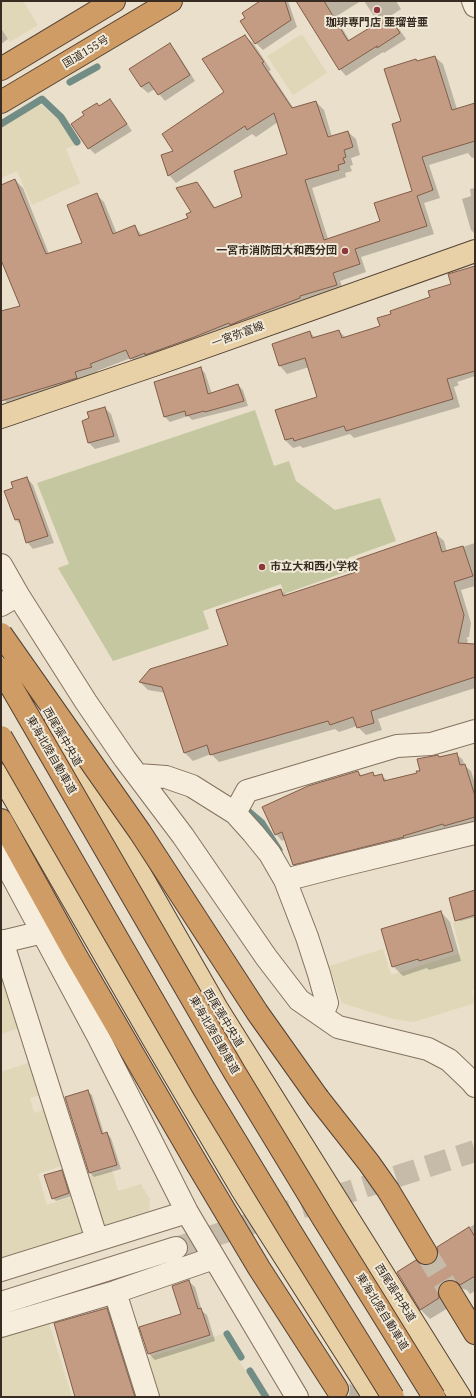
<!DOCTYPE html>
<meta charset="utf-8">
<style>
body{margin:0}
#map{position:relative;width:476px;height:1398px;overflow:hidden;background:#eadfca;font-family:"Noto Serif",serif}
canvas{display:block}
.frame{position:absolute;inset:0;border:2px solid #372b22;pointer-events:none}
</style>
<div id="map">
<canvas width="476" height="1398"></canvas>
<div class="frame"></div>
</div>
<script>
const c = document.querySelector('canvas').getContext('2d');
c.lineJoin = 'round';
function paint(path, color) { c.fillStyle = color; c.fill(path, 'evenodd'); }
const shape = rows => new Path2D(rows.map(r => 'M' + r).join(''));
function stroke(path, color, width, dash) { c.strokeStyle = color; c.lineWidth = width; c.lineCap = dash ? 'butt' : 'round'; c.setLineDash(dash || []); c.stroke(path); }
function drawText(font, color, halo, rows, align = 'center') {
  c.font = font + ' "Noto Serif","Noto Sans JP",serif'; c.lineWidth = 4; c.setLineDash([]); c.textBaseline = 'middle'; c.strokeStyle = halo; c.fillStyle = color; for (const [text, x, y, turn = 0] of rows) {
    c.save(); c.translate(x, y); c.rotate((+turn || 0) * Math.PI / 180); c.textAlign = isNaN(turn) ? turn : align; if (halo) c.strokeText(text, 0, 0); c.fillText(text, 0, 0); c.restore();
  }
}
paint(shape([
 [1,1,23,1,38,25,10,42,1,27],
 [302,34,327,73,293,95,267,56],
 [40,104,59,120,75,145,66,149,80,183,32,205,17,171,1,178,1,128],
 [475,916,475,990,472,991,475,1003,414,1022,393,1019,342,1003,329,966,383,949,391,975,461,953,453,922],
 [1,957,23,1027,1,1034],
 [34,1061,44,1094,30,1098,34,1113,49,1108,67,1164,38,1174,47,1205,77,1195,87,1227,82,1237,1,1263,1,1072],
 [112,1169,118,1191,141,1184,150,1200,149,1211,106,1225,100,1223,84,1177],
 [48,1320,72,1397,1,1397,1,1334],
 [222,1334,262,1397,155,1397,143,1359]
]), '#dfd7b8');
paint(shape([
 [255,410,274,466,289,461,296,481,335,510,380,498,396,541,348,558,351,570,284,594,281,584,203,611,209,629,113,661,58,568,69,564,37,483]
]), '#c4c79f');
paint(shape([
 [262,1,288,1,297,27,263,50,256,43,242,21,246,18],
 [296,1,361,1,335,17,350,41,380,22,374,16,364,1,396,1,401,9,389,17,395,23,406,39,384,53,383,52,346,76,340,69],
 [1,28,8,39,1,44],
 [245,36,253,43,271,70,269,71,294,109,316,102,324,110,332,137,348,132,356,139,360,155,351,158,353,165,350,166,352,171,345,173,346,177,312,188,328,239,381,222,414,191,402,122,418,62,435,57,443,64,457,109,475,104,475,157,472,158,468,153,429,165,440,198,424,203,434,234,361,257,366,272,340,281,344,292,138,366,131,358,97,371,98,374,12,408,4,400,1,389,1,312,21,306,1,257,1,186,15,180,23,188,49,254,83,243,97,195,104,202,117,234,135,227,143,236,189,219,193,213,197,183,204,191,216,209,243,198,288,155,278,122,256,137,252,134,176,183,169,175,174,151,225,93],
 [170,44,176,51,195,81,165,101,155,89,148,93,141,87],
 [109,100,116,107,132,131,95,154,89,148,100,107],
 [475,188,475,234,471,230,462,199,471,196,470,189],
 [475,270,475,376,457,382,459,385,454,387,460,407,354,438,350,434,303,448,300,446,293,448,285,440,318,397,309,367,287,374,280,366,310,333,316,338,339,331,346,338,382,326,392,314,431,297],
 [200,368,205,373,212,394,238,385,243,390,248,406,192,420,188,416,170,422,165,417,155,383],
 [105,408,111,414,120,442,95,449,89,443,83,421,91,419],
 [27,478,33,485,54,543,33,549,27,542,22,526,16,520,14,489],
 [436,534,444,541,447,552,475,543,475,586,461,590,471,623,469,637,466,638,468,640,467,644,475,645,475,688,378,719,382,730,366,735,357,726,339,732,335,729,219,762,211,754,193,761,185,753,166,693,148,690,140,682,230,645,281,590,287,596,357,573],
 [456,754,463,760,464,765,471,771,474,780,475,780,475,825,300,871,293,865,285,839,282,841,276,834,358,772,362,776,372,773,376,776,381,775,388,781,418,774,438,756,440,758],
 [475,891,475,917,460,921,455,916],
 [441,912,450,922,461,961,429,970,427,968,403,976,393,966],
 [87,1091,92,1095,104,1134,107,1133,111,1138,121,1169,94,1177,90,1173],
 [61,1171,64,1174,72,1196,56,1201,53,1198],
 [475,1224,475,1291,470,1294,467,1290,460,1288,448,1308,430,1319,421,1310,398,1273,420,1265,426,1266,433,1264,438,1259,438,1247],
 [188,1281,195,1287,202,1311,207,1315,215,1341,155,1360,149,1354,183,1315],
 [106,1309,113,1315,139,1397,76,1397],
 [349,1383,356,1389,361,1397,347,1397,349,1395,350,1388]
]), '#0003');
stroke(shape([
 [70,82,97,67],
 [1,124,42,99,61,117,77,142],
 [241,805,262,823,279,850],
 [227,1334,241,1357],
 [250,1371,266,1397]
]), '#718d85', 7);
const building = shape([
 [260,1,285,1,291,20,255,44,240,21,245,18,242,13,260,1],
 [296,1,324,1,348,41,389,16,400,33,377,48,377,46,339,70,296,1],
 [245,35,264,62,262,63,292,108,316,101,328,137,348,131,353,147,344,150,346,157,343,158,345,163,338,165,339,170,305,180,324,240,380,221,374,203,412,191,392,124,401,121,384,69,416,59,417,61,435,56,452,110,475,103,475,141,422,157,433,190,417,196,427,226,355,249,360,264,333,273,337,285,300,296,300,298,242,320,230,325,229,323,192,338,145,355,145,353,130,359,126,350,90,364,92,367,75,372,77,378,1,401,1,311,20,306,1,260,1,185,15,179,46,254,82,243,67,205,97,193,113,234,135,225,139,236,188,218,186,214,191,212,176,188,197,182,214,208,242,197,234,171,287,154,274,113,247,130,245,126,168,176,161,155,173,151,162,134,224,92,202,59,245,35],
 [170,43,190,75,158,95,149,82,141,87,129,69,170,43],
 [110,99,127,124,88,149,71,124,84,115,82,112,97,103,99,106,110,99],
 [475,266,475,371,447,379,453,399,346,431,344,426,294,441,293,438,285,440,275,410,317,397,305,358,279,366,272,344,310,331,312,338,339,330,342,338,380,326,377,318,391,314,390,311,430,297,428,291,451,284,448,274,475,266],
 [201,367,208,394,238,384,244,401,205,412,204,411,186,416,185,411,164,417,154,382,201,367],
 [105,407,114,436,88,443,82,421,89,418,87,412,105,407],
 [27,477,48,536,26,543,19,519,15,520,4,491,13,488,11,482,27,477],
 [436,532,442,552,463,546,473,576,454,582,464,615,458,643,475,644,475,677,371,711,374,723,357,728,353,717,330,725,328,721,210,755,207,745,184,753,162,687,139,682,150,669,228,645,216,610,281,589,283,596,356,572,352,561,436,532],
 [457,753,460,765,465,764,475,796,475,817,444,826,443,824,403,836,404,837,293,865,282,832,275,835,262,807,308,786,358,771,360,776,373,772,374,776,382,774,384,781,417,773,416,771,420,771,417,759,438,755,439,757,457,753],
 [475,890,475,915,455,921,449,898,475,890],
 [441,911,453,951,419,961,418,959,392,967,381,929,441,911],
 [88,1090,102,1134,107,1132,117,1165,89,1173,65,1097,88,1090],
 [62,1170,69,1193,52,1199,44,1175,62,1170],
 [469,1227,475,1237,475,1276,460,1285,456,1281,450,1280,443,1282,439,1286,438,1292,439,1298,420,1310,397,1272,416,1260,420,1264,426,1265,433,1263,437,1259,438,1252,437,1247,469,1227],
 [189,1280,198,1309,201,1308,210,1335,148,1354,139,1327,181,1314,172,1286,189,1280],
 [107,1308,135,1397,75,1397,54,1323,107,1308]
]);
paint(building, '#c49c84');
stroke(building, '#815d48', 1);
stroke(shape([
 [176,1248,475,1151]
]), '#c6bba8', 22, [22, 11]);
stroke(shape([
 [426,1253,450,1292]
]), '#c6bba8', 22, [22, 11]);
const minor = shape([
 [473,1,475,6],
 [1,565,18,595,86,702,125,759,183,836,266,957,299,1000,338,1027,428,1049,449,1060,471,1081,475,1086],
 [1,605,18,595],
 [138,775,166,777,192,786,235,813,253,833,270,854,285,880,307,937,319,974,327,1003,322,1015],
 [235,813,247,791,397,746,431,744,475,731],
 [1,855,98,1036,187,1212,297,1397],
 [285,880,343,865,475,833],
 [2,941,97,1240],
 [1,942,43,932],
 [1,1270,187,1212],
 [115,1292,148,1397],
 [1,1303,176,1248],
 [1,1326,115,1292,214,1258]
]);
const major = shape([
 [1,417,154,365,475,251],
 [55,725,216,1007,460,1397],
 [1,775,152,1037,241,1188,374,1397]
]);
const highway = shape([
 [1,69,114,1],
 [1,102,171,1],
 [1,820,75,954,197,1164,259,1268,337,1389],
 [318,1098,369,1163,388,1190,426,1253],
 [450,1292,475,1333]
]);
stroke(minor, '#857260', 24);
stroke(major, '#534134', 24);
stroke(highway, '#534134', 24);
stroke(minor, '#f6eddc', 22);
stroke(major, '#e8d1a7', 22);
stroke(highway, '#cf9c65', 22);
const highwayBridge = shape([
 [1,634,140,832,257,1012,318,1098],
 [1,669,235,1073,323,1218,434,1397],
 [1,737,204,1089,292,1234,393,1397]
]);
stroke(highwayBridge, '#534134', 24, []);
stroke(highwayBridge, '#cf9c65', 22);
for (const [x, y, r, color] of [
 [377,10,4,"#8d373a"],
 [345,251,4,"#8d373a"],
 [262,567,4,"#8d373a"]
]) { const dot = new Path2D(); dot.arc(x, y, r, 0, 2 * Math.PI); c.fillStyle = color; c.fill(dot); stroke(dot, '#f2ead9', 1.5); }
drawText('bold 11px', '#372b22', '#f2ead9', [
 ["珈琲専門店 亜瑠普亜",377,23],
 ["一宮市消防団大和西分団",337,251,"right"],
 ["市立大和西小学校",270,567,"left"]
]);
drawText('11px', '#372b22', '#f2ead9', [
 ["国道155号",86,52,-31],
 ["一宮弥富線",238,335,-20],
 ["西尾張中央道",62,737,60],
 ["東海北陸自動車道",51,755,60],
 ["西尾張中央道",223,1018,59],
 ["東海北陸自動車道",214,1035,60],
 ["西尾張中央道",395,1293,58],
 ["東海北陸自動車道",382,1312,58]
]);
</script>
